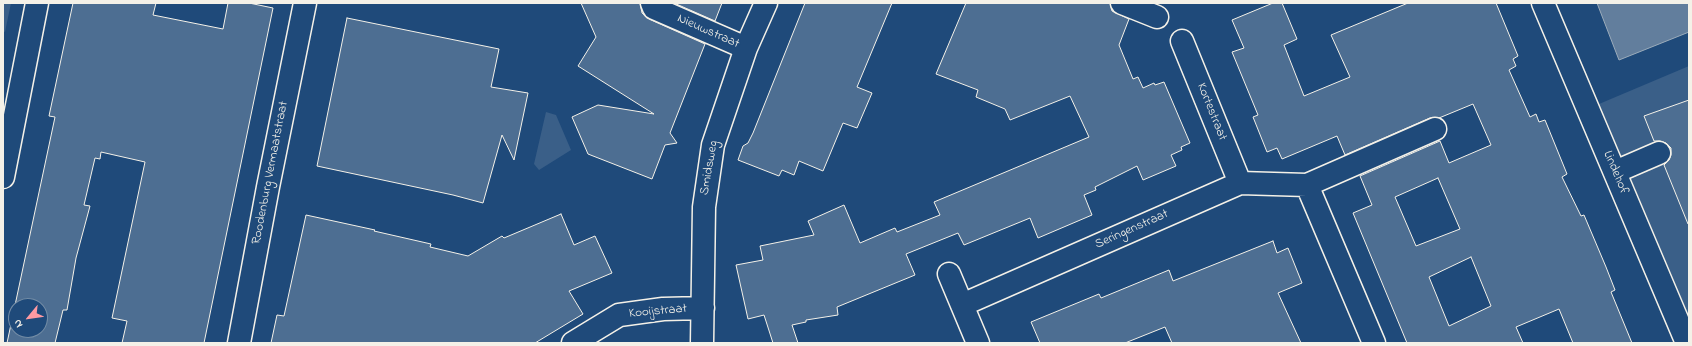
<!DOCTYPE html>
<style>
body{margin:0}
#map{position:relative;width:1692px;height:346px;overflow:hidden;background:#1f4a7a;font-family:"Indie Flower",sans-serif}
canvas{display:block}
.frame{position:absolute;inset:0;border:4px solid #f4f1e8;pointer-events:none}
.north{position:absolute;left:8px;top:298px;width:40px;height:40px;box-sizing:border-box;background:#1f4a7a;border:1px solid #748da6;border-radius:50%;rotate:241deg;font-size:11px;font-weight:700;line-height:16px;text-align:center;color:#f4f1e8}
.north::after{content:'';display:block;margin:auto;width:14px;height:18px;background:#ff9aa2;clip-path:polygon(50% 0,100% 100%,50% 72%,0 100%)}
</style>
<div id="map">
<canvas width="1692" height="346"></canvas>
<div class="frame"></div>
<div class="north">N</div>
</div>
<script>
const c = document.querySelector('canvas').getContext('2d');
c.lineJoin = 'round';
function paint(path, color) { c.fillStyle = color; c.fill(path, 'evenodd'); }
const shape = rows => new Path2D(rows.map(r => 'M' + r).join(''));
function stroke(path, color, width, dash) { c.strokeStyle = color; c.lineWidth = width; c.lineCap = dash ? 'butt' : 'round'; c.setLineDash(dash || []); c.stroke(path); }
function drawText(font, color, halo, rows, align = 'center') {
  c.font = font + ' "Indie Flower",sans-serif'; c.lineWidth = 3.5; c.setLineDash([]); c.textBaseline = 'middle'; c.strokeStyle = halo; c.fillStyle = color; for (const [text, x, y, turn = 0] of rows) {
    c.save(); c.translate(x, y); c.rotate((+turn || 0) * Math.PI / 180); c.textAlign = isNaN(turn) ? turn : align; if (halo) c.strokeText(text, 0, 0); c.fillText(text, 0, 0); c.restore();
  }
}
paint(shape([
 [3,3,11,3,5,32,3,31],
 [1689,66,1689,316,1599,104],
 [546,112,556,115,571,150,539,170,534,164]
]), '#3a5f88');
const water = shape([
 [1597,3,1689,3,1689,32,1619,60,1597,3]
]);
paint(water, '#627e9d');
stroke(water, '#9cacbb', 1);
const building = shape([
 [73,3,156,3,153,15,223,29,228,3,249,3,273,8,204,343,122,343,127,321,112,318,145,162,101,152,100,159,95,158,84,205,90,206,76,258,67,310,63,310,55,343,7,343,55,117,49,116,73,3],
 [16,306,40,306,40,330,16,330,16,306],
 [581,3,640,3,642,13,649,19,705,44,670,133,677,143,665,145,652,179,588,154,572,117,598,105,654,114,578,66,596,37,581,3],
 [674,3,722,3,715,21,674,3],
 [805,3,892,3,857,87,872,93,857,128,843,123,823,171,799,161,794,175,782,170,779,176,738,160,743,146,748,143,753,133,805,3],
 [966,3,1110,3,1112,11,1129,19,1119,45,1133,79,1138,77,1143,88,1154,83,1155,85,1164,82,1190,143,1181,147,1182,150,1171,155,1176,166,1143,180,1137,166,1095,187,1096,190,1084,195,1092,215,1038,238,1030,218,964,245,958,233,906,254,915,275,837,307,838,315,806,320,806,322,792,325,798,343,773,343,764,315,748,319,736,265,763,260,760,246,814,235,808,221,844,205,860,243,895,228,897,232,940,215,934,202,1089,137,1070,96,1010,120,1005,109,976,97,978,90,936,74,966,3],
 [1273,3,1282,3,1297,39,1284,45,1304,96,1350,77,1331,35,1408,3,1496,3,1518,56,1513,59,1516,66,1509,70,1530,117,1536,114,1539,122,1545,120,1567,174,1562,177,1581,216,1584,215,1606,267,1615,290,1611,292,1632,343,1573,343,1559,309,1516,327,1523,343,1407,343,1353,213,1372,205,1360,176,1440,141,1449,163,1491,145,1473,104,1439,118,1430,118,1345,155,1337,136,1282,159,1277,148,1267,152,1253,117,1258,115,1232,52,1244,48,1232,20,1273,3],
 [1438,178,1460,229,1416,246,1395,197,1438,178],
 [1471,257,1491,306,1449,326,1429,277,1471,257],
 [347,18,499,49,491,87,528,93,514,160,502,135,483,203,453,195,317,166,347,18],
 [1689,100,1689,224,1688,224,1664,165,1669,160,1671,155,1671,148,1666,143,1660,141,1654,141,1644,116,1689,100],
 [561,214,574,245,595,236,612,273,569,291,583,314,535,343,271,343,277,315,284,316,306,215,375,230,374,231,431,244,430,247,468,256,502,236,504,238,561,214],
 [1273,241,1277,253,1288,248,1302,283,1278,293,1301,343,1172,343,1165,327,1125,343,1040,343,1031,322,1099,294,1101,298,1169,270,1173,281,1273,241]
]);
paint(building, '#4d6e92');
stroke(building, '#f4f1e8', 1);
const minor = shape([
 [652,3,654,8,746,48],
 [1122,3,1157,17],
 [1543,3,1687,343],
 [1182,41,1240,183],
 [1615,172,1659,153],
 [3,177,37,3],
 [1307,185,1374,343],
 [949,274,978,343],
 [962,305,1240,183,1307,185,1435,129],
 [239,343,268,187,305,3],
 [573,343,619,315,663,309,703,308],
 [702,343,704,207,713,145,746,48,766,3]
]);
stroke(minor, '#f4f1e8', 25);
stroke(minor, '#1f4a7a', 22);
drawText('13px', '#f4f1e8', '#1f4a7a', [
 ["Nieuwstraat",708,32,24],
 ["Kortestraat",1211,112,68],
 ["Smidsweg",710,168,-80],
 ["Roodenburg Vermaatstraat",271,173,-79],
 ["Lindehof",1615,173,67],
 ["Seringenstraat",1132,230,-24],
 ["Kooijstraat",658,312,-5]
]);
</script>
